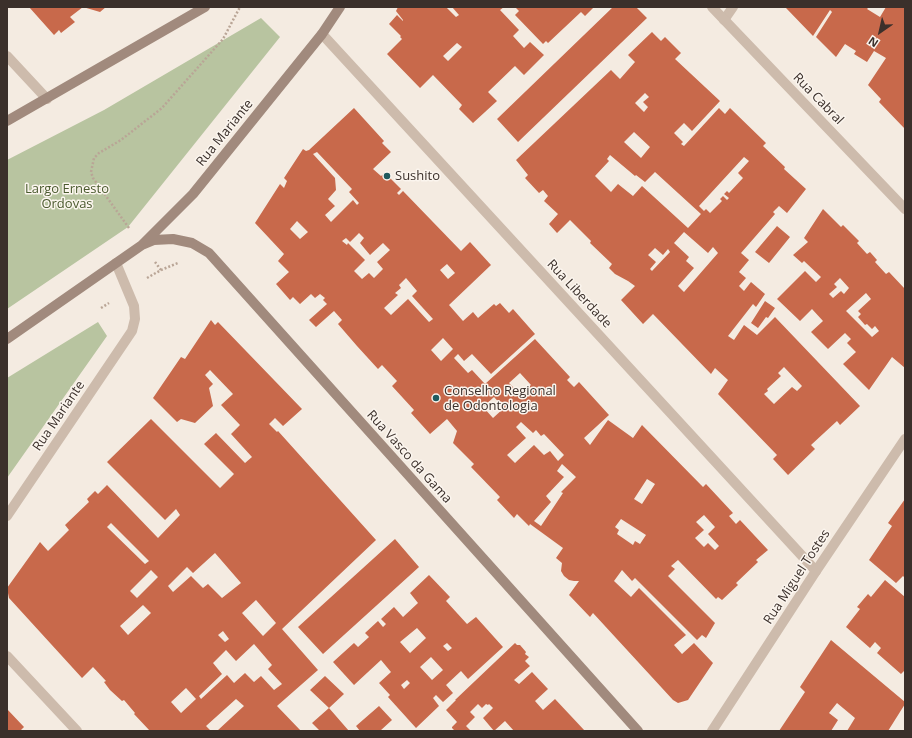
<!DOCTYPE html>
<style>
body{margin:0}
#map{position:relative;width:912px;height:738px;overflow:hidden;background:#f4ebe1;font-family:"Open Sans",sans-serif}
canvas{display:block}
.frame{position:absolute;inset:0;border:8px solid #3b302b;pointer-events:none}
.north{position:absolute;left:860px;top:12px;width:40px;height:40px;-webkit-text-stroke:3px #fbf5ee;paint-order:stroke;rotate:214deg;font-size:11px;font-weight:700;line-height:16px;text-align:center;color:#3b302b}
.north::after{content:'';display:block;margin:auto;width:14px;height:18px;background:#3b302b;clip-path:polygon(50% 0,100% 100%,50% 72%,0 100%)}
</style>
<div id="map">
<canvas width="912" height="738"></canvas>
<div class="frame"></div>
<div class="north">N</div>
</div>
<script>
const c = document.querySelector('canvas').getContext('2d');
c.lineJoin = 'round';
function paint(path, color) { c.fillStyle = color; c.fill(path, 'evenodd'); }
const shape = rows => new Path2D(rows.map(r => 'M' + r).join(''));
function stroke(path, color, width, dash) { c.strokeStyle = color; c.lineWidth = width; c.lineCap = dash ? 'butt' : 'round'; c.setLineDash(dash || []); c.stroke(path); }
function drawText(font, color, halo, rows, align = 'center') {
  c.font = font + ' "Open Sans",sans-serif'; c.lineWidth = 3; c.setLineDash([]); c.textBaseline = 'middle'; c.strokeStyle = halo; c.fillStyle = color; for (const [text, x, y, turn = 0] of rows) {
    c.save(); c.translate(x, y); c.rotate((+turn || 0) * Math.PI / 180); c.textAlign = isNaN(turn) ? turn : align; if (halo) c.strokeText(text, 0, 0); c.fillText(text, 0, 0); c.restore();
  }
}
paint(shape([
 [261,18,280,37,128,227,7,309,7,160,104,110],
 [98,322,107,336,7,478,7,378]
]), '#b8c4a0');
paint(shape([
 [29,7,83,7,70,17,75,22,61,33,59,30,54,35],
 [83,7,106,7,100,12],
 [398,7,446,7,456,17,459,15,452,7,504,7,500,10,519,30,513,36,524,48,530,42,544,55,524,75,515,66,488,92,497,101,473,123,459,109,462,105,433,75,420,88,387,54,402,39,400,37,401,36,389,24,397,15,403,21,403,20,396,11],
 [457,43,462,47,448,61,443,56],
 [515,7,594,7,585,16,581,12,548,43,546,41,543,44,515,15,519,11],
 [613,7,636,7,647,18,518,142,497,119],
 [787,7,869,7,867,9,880,17,886,7,905,7,905,129,879,102,881,99,868,85,886,58,874,51,867,62,854,54,856,51,845,44,836,57,816,37,832,12,830,10,813,36,786,8],
 [652,32,661,41,665,37,681,53,675,59,720,101,692,131,684,123,674,133,683,142,681,144,684,146,719,108,725,114,730,108,766,143,763,146,785,167,784,169,806,189,787,213,779,206,773,212,775,214,741,253,749,260,739,272,746,278,739,286,744,291,751,282,765,294,756,307,753,304,728,336,734,340,744,325,757,335,775,317,860,406,840,425,837,421,811,445,815,449,788,475,773,459,777,455,718,394,728,380,715,368,711,374,653,314,643,324,621,300,635,286,628,281,615,274,609,268,612,264,590,243,591,241,570,220,557,233,549,224,558,214,544,201,548,196,543,190,539,193,525,178,528,175,516,160,611,70,620,79,635,62,628,55],
 [645,93,649,97,643,102,648,107,644,112,635,103],
 [634,132,650,147,641,158,624,142],
 [610,155,635,176,636,175,645,182,655,172,701,214,688,228,642,186,633,196,618,184,611,192,595,176,609,161,607,159],
 [744,157,749,161,738,173,743,178,729,193,727,191,724,194,729,198,727,200,723,196,720,199,722,201,710,213,706,209,704,211,699,206],
 [684,232,708,253,713,247,718,253,684,292,678,286,694,268,686,261,689,257,674,243],
 [655,248,663,255,668,249,670,252,652,271,650,269,656,262,648,255],
 [784,367,802,386,797,391,792,387,774,404,764,394,768,391,767,389,781,376,778,373],
 [354,108,384,141,382,143,391,152,373,169,381,176,385,173,401,189,397,193,399,195,403,191,461,251,470,242,491,265,449,305,463,321,473,312,478,318,494,304,496,306,500,303,509,313,513,309,535,334,491,374,472,354,464,361,458,354,454,358,468,373,472,370,485,384,535,339,570,377,567,380,574,387,579,382,609,415,584,438,590,445,608,420,633,438,642,425,703,487,706,484,733,513,729,516,736,524,740,520,768,550,756,560,758,562,736,583,738,585,722,600,718,597,716,599,678,560,671,566,675,569,668,576,715,623,706,638,702,635,697,640,635,578,632,581,622,570,614,581,631,597,639,588,686,635,674,645,682,654,694,643,713,663,688,700,678,703,673,700,593,613,590,617,569,595,579,581,574,581,569,580,564,576,561,571,562,563,556,558,563,548,530,524,529,526,517,514,514,518,497,500,500,497,471,467,474,464,453,443,457,431,447,419,430,434,411,413,414,410,392,386,397,381,382,365,378,369,357,346,338,324,342,320,334,311,316,327,309,320,327,304,323,300,325,298,320,294,315,298,311,294,300,304,293,297,290,300,276,284,289,272,278,261,284,254,255,223,280,184,284,188,287,181,284,178,303,149,306,151,309,150],
 [317,152,352,189,349,192,359,203,357,205,353,200,331,222,325,215,335,206,328,199,336,190,335,178,313,154],
 [297,221,308,232,300,239,290,229],
 [359,233,364,238,360,243,370,255,383,243,390,250,377,262,383,269,374,278,369,273,362,279,354,271,365,260,348,243,347,245,342,241,346,238,350,242],
 [447,264,455,273,448,279,440,270],
 [406,278,417,291,412,296,433,319,429,322,408,299,391,315,384,308,398,295,395,293,401,288,399,285],
 [443,338,453,349,441,361,431,350],
 [520,373,531,385,520,394,509,383],
 [494,397,504,408,493,418,483,407],
 [521,422,533,433,536,430,541,436,544,434,564,455,558,461,550,451,544,455,534,445,515,463,507,455,526,438,516,427],
 [562,464,576,477,561,492,563,493,541,526,534,521,551,502,546,496,564,477,557,471],
 [647,479,655,484,642,504,634,499],
 [704,515,715,527,708,534,719,546,715,550,708,543,704,547,695,538,704,530,696,522],
 [621,519,646,535,640,544,635,541,633,545,617,534,619,530,615,527],
 [823,209,841,227,843,225,859,241,857,243,867,254,870,252,877,260,875,262,886,274,889,272,905,289,905,368,892,357,869,390,843,364,856,352,847,343,851,339,845,333,828,349,811,332,823,321,812,309,800,321,777,299,805,271,816,282,821,277,804,261,802,263,793,255,808,242,804,238],
 [840,278,849,288,844,294,841,291,833,298,829,294,837,287,834,284],
 [866,293,871,299,858,311,861,314,858,317,865,325,867,324,872,329,875,326,879,331,872,337,846,311],
 [777,226,790,237,769,263,755,252],
 [765,301,775,308,768,318,766,317,758,328,751,323],
 [211,320,215,325,218,322,302,409,283,426,275,418,269,424,277,432,278,431,376,540,282,629,318,670,277,706,301,731,217,731,244,706,236,699,206,726,211,731,150,731,134,714,135,713,124,700,122,701,110,690,104,682,106,681,93,667,82,678,9,598,7,588,40,542,48,551,69,530,65,525,89,502,87,499,95,491,98,494,107,485,158,538,180,515,176,509,165,520,107,462,151,419,220,488,234,474,204,444,216,433,245,463,252,457,231,434,240,425,221,405,233,394,210,370,205,375,213,384,209,388,213,406,195,423,181,419,177,422,153,398,181,357,185,359],
 [111,523,149,561,145,564,107,527],
 [215,553,241,583,222,598,208,584,203,588,191,576,173,592,168,586,187,567,193,573],
 [151,570,158,577,137,598,130,591],
 [256,600,276,623,263,636,242,613],
 [143,605,151,613,128,635,120,626],
 [223,631,229,639,225,642,218,635],
 [254,644,272,665,268,669,282,684,274,690,261,676,254,682,245,673,234,683,227,675,201,699,199,696,222,674,213,663,226,650,236,661],
 [186,688,196,699,181,713,171,702],
 [905,499,905,578,903,576,896,583,869,560,892,526,888,523],
 [395,539,419,567,323,654,298,627],
 [429,575,450,597,446,601,467,624,476,617,503,647,468,679,461,671,446,685,453,693,443,702,436,695,433,698,439,706,416,728,388,697,390,695,379,683,391,672,381,660,354,685,333,662,354,643,358,647,369,637,365,633,378,621,383,627,386,624,381,619,394,607,403,617,418,603,410,593],
 [417,628,426,638,410,653,400,642],
 [447,643,452,648,448,651,443,646],
 [431,657,443,670,432,680,420,667],
 [407,680,410,683,404,689,401,685],
 [885,580,905,597,905,605,904,606,905,608,905,670,901,674,877,653,881,648,875,642,870,648,846,627,860,609,857,607,868,594,871,597],
 [831,640,905,702,905,704,888,731,847,731,855,718,837,703,829,713,838,720,831,731,779,731,805,692,800,687],
 [515,643,517,645,520,645,526,652,525,654,529,657,525,661,530,666,514,680,519,684,532,672,548,689,535,701,543,710,555,699,585,731,514,731,505,721,494,731,483,718,493,708,489,704,488,705,486,704,482,708,478,704,470,712,475,717,466,726,471,731,455,731,452,728,452,727,457,722,446,710,456,700,455,700],
 [325,676,344,694,329,708,310,690],
 [379,706,392,720,380,731,360,731,356,726],
 [329,708,349,731,320,731,312,723],
 [7,709,24,727,20,731,7,731]
]), '#c8694b');
stroke(shape([
 [129,228,93,178,91,172,94,158,99,153,121,140,162,108,223,39,240,7],
 [155,262,161,270],
 [147,278,161,270,178,263],
 [101,308,109,303]
]), '#b9a596', 2.5, [2, 2]);
stroke(shape([
 [724,20,733,7],
 [322,34,816,571],
 [7,56,47,99],
 [7,516,132,331,135,319,134,306,116,263]
]), '#cdbbac', 10);
stroke(shape([
 [712,7,905,209],
 [7,656,77,731],
 [712,731,816,571,905,439]
]), '#cdbbac', 10);
stroke(shape([
 [7,121,205,7],
 [142,245,154,240,173,239,192,243,209,253,638,731],
 [7,339,142,245,193,194,322,34,340,7]
]), '#a18a7d', 10);
for (const [x, y, r, color] of [
 [387,176,4,"#1f5a5e"],
 [436,398,4,"#1f5a5e"]
]) { const dot = new Path2D(); dot.arc(x, y, r, 0, 2 * Math.PI); c.fillStyle = color; c.fill(dot); stroke(dot, '#fbf5ee', 1.5); }
drawText('13px', '#3b302b', '#fbf5ee', [
 ["Rua Cabral",818,99,46],
 ["Rua Mariante",225,133,-51],
 ["Rua Liberdade",579,294,47],
 ["Rua Mariante",59,416,-56],
 ["Rua Vasco da Gama",409,457,48],
 ["Rua Miguel Tostes",797,577,-57]
]);
drawText('13px', '#3b302b', '#fbf5ee', [
 ["Sushito",395,176],
 ["Conselho Regional",444,391],
 ["de Odontologia",444,406]
], 'left');
drawText('13px', '#4a5a2e', '#fbf5ee', [
 ["Largo Ernesto",67,189],
 ["Ordovas",67,204]
]);
</script>
